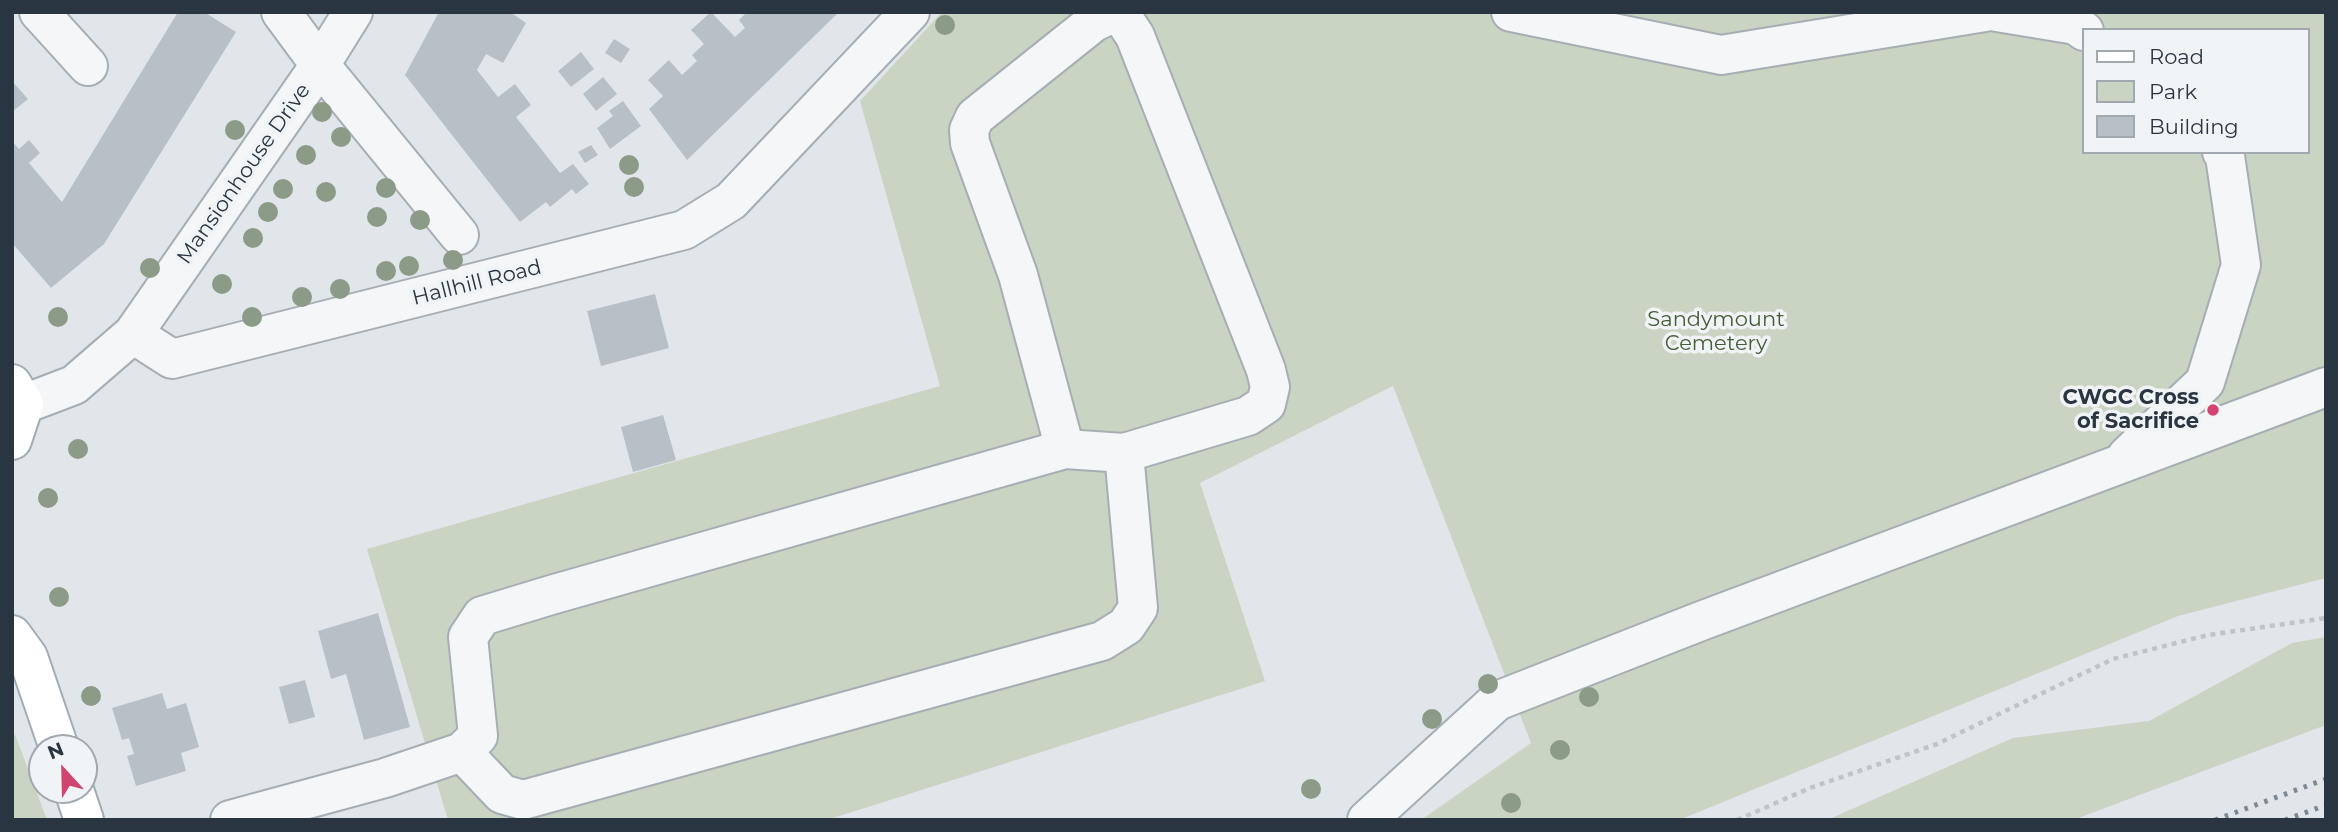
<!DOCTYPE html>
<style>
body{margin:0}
#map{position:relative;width:2338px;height:832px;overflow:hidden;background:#e1e6ea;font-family:Montserrat,sans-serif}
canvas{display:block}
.frame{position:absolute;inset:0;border:14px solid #293642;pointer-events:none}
.legend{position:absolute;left:2082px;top:28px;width:228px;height:126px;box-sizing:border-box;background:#f1f4f7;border:2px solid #a1a8af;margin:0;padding:9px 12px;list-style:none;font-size:21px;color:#293642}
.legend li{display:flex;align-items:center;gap:14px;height:35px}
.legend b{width:35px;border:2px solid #a1a8af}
.north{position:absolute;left:28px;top:734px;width:70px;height:70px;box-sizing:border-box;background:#f1f4f7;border:2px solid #a1a8af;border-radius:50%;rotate:338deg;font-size:19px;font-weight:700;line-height:28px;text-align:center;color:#293642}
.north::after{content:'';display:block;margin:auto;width:24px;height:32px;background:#d0446f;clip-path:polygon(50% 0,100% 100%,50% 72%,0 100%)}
</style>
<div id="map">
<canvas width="2338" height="832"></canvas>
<div class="frame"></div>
<ul class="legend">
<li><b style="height:9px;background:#fff"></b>Road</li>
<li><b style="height:19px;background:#c9d4c2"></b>Park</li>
<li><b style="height:19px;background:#b8c0c7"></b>Building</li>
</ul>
<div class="north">N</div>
</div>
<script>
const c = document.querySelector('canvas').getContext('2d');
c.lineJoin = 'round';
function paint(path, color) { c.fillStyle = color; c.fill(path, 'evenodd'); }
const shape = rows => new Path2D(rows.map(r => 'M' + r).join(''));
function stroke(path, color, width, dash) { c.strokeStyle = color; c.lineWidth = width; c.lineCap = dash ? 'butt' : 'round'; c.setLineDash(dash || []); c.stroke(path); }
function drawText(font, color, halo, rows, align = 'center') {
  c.font = font + ' Montserrat,sans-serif'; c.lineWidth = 7; c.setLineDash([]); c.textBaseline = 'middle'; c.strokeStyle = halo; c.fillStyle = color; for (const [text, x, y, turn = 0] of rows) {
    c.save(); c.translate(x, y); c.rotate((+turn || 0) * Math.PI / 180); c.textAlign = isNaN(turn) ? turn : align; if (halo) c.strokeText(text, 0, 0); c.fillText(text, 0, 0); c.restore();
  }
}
paint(shape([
 [942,12,2326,12,2326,578,2178,616,1679,820,1421,820,1531,743,1393,386,1200,483,1265,681,827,820,448,820,367,549,940,386,860,101],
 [2084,30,2308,30,2308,152,2084,152],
 [2326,637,2326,725,2073,820,1827,820,2013,738,2149,721,2292,643],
 [12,730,16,737,47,820,12,820]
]), '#c9d4c2');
paint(shape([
 [178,12,204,12,236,32,104,244,51,288,12,243,12,141,19,149,29,140,40,153,29,163,62,202],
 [439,12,510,12,526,23,503,63,486,54,477,70,498,97,515,84,531,105,516,117,560,173,573,164,589,184,576,194,572,189,550,207,546,202,520,222,405,75],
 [711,12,735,37,745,28,739,20,747,12,839,12,687,160,649,109,663,96,648,80,669,60,682,75,697,61,692,55,704,44,691,30],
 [614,39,630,49,621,63,605,53],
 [581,52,594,69,571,87,558,71],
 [603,77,617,94,596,111,583,94],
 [12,81,28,99,12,112],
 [623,101,641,126,610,149,597,128,613,116,609,111],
 [591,145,598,155,585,163,578,152],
 [655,294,669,348,601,366,587,311],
 [663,415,676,460,633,472,621,427],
 [378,613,410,727,364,740,346,674,331,679,318,631],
 [305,680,315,717,289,724,279,687],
 [162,693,167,709,186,703,199,747,181,753,186,771,136,786,127,756,134,754,129,738,122,740,112,708]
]), '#b8c0c7');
const minor = shape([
 [39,12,88,66],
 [281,12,320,65,459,235],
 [1511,12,1721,55,1985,12],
 [1997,12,2076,25,2084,31],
 [133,334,172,359,684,230,731,201,910,12],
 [24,404,74,385,133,334,320,65,353,12],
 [1065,449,1018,275,970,143,969,130,975,117,1094,22,1113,13,1123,18,1135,36,1266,370,1270,387,1266,404,1248,416,1124,453],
 [2127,456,2205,382,2241,265,2225,156,2222,152],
 [230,820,385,778,462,752,478,736,468,637,482,616,551,595,1065,449,1124,453,1138,608,1126,626,1102,641,523,800,502,794,462,752],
 [1367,820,1497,701,1701,621,2326,387]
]);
const major = shape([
 [12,384,24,404,12,440],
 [12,635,28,657,59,748],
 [74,790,84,820]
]);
stroke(minor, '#a6aeb4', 42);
stroke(major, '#a0acb6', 42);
stroke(shape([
 [1737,820,1810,788,1937,744,2113,659,2208,635,2326,618]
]), '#bfc4c9', 4.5, [5, 5]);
stroke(minor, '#f4f6f8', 38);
stroke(major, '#fff', 38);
stroke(shape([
 [2215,820,2326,779],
 [2285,820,2326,805]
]), '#7a8894', 5, [3.5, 7]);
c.fillStyle = '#8b9b87';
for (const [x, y] of [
 [945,25],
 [322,112],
 [235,130],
 [341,137],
 [306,155],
 [629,165],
 [634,187],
 [386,188],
 [283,189],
 [326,192],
 [268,212],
 [377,217],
 [420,220],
 [253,238],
 [453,260],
 [409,266],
 [150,268],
 [386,271],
 [222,284],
 [340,289],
 [302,297],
 [58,317],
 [252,317],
 [78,449],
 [48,498],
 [59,597],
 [1488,684],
 [91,696],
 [1589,697],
 [1432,719],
 [1560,750],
 [1311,789],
 [1511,803]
]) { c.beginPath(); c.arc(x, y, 10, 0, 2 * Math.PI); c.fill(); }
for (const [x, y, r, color] of [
 [2213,410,7,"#d0446f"]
]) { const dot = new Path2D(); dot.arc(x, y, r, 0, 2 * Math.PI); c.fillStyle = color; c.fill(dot); stroke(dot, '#f1f4f7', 2.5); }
drawText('21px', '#293642', '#f1f4f7', [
 ["Mansionhouse Drive",244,174,-55],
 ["Hallhill Road",477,283,-14]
]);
drawText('21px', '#445e36', '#f1f4f7', [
 ["Sandymount",1716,320],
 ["Cemetery",1716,344]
]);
drawText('bold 21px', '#293642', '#f1f4f7', [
 ["CWGC Cross",2199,398],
 ["of Sacrifice",2199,422]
], 'right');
</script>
